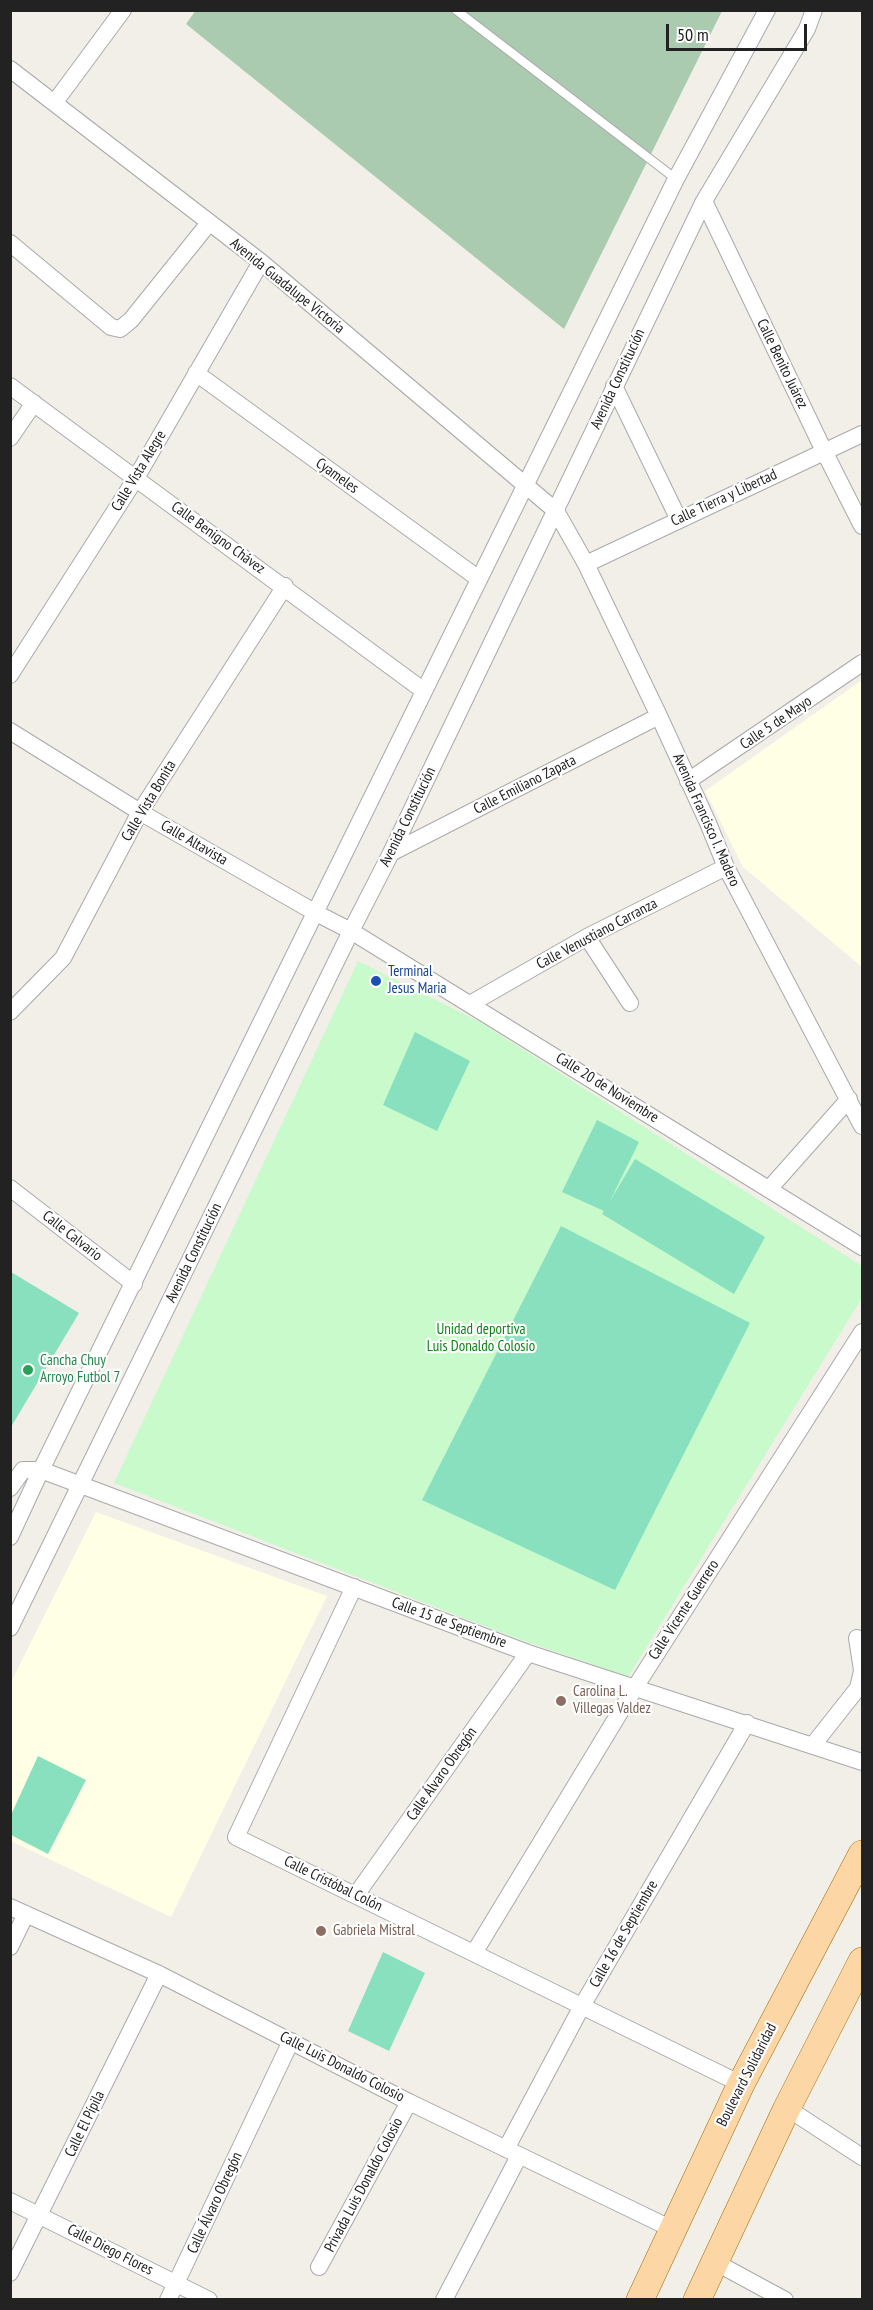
<!DOCTYPE html>
<meta charset="utf-8">
<style>
body{margin:0}
#map{position:relative;width:873px;height:2310px;overflow:hidden;background:#f2efe9;font-family:"PT Sans Narrow",sans-serif}
canvas{display:block}
.frame{position:absolute;inset:0;border:12px solid #222;pointer-events:none}
.scale{position:absolute;left:666px;top:24px;width:141px;height:27px;box-sizing:border-box;border:3px solid #222;border-top:0;padding-left:8px;font-size:18px;line-height:21px;white-space:nowrap;color:#222;-webkit-text-stroke:4px #fff;paint-order:stroke}
</style>
<div id="map">
<canvas width="873" height="2310"></canvas>
<div class="frame"></div>
<div class="scale">50 m</div>
</div>
<script>
const c = document.querySelector('canvas').getContext('2d');
c.lineJoin = 'round';
function paint(path, color) { c.fillStyle = color; c.fill(path, 'evenodd'); }
const shape = rows => new Path2D(rows.map(r => 'M' + r).join(''));
function stroke(path, color, width, dash) { c.strokeStyle = color; c.lineWidth = width; c.lineCap = dash ? 'butt' : 'round'; c.setLineDash(dash || []); c.stroke(path); }
function drawText(font, color, halo, rows, align = 'center') {
  c.font = font + ' "PT Sans Narrow",sans-serif'; c.lineWidth = 4.5; c.setLineDash([]); c.textBaseline = 'middle'; c.strokeStyle = halo; c.fillStyle = color; for (const [text, x, y, turn = 0] of rows) {
    c.save(); c.translate(x, y); c.rotate((+turn || 0) * Math.PI / 180); c.textAlign = isNaN(turn) ? turn : align; if (halo) c.strokeText(text, 0, 0); c.fillText(text, 0, 0); c.restore();
  }
}
paint(shape([
 [862,680,862,967,743,867,705,791],
 [96,1512,327,1596,171,1917,11,1841,10,1684]
]), '#ffffe5');
paint(shape([
 [196,10,722,11,564,329,186,24]
]), '#aacbaf');
paint(shape([
 [358,961,480,1022,862,1266,862,1298,628,1677,513,1637,114,1483]
]), '#c8facc');
paint(shape([
 [415,1032,470,1061,437,1131,383,1105],
 [597,1120,639,1142,610,1201,635,1159,765,1237,734,1294,602,1214,604,1211,562,1192],
 [561,1226,750,1323,615,1590,422,1500],
 [11,1272,79,1313,11,1427],
 [38,1756,86,1780,48,1854,11,1835,11,1815],
 [383,1952,425,1973,389,2051,348,2031]
]), '#88e0be');
const lane = shape([
 [456,10,676,179]
]);
const street = shape([
 [10,69,261,262,556,511,586,564,659,716,708,823,726,867,862,1126],
 [55,102,123,10],
 [704,201,824,451,862,526],
 [10,243,111,327,120,329,131,320,209,223],
 [196,373,479,579],
 [10,386,424,691],
 [614,386,679,520],
 [10,438,34,403],
 [586,564,862,434],
 [10,675,136,478,261,262],
 [10,731,140,812,316,913,351,931,862,1247],
 [688,781,862,663],
 [391,853,659,716],
 [587,937,630,1003],
 [470,1004,587,937,726,867],
 [10,1012,63,958,140,812,285,586],
 [10,1188,134,1284],
 [769,1189,849,1099],
 [10,1488,23,1470,41,1470,528,1653,862,1762],
 [10,1537,41,1470,676,179,767,10],
 [354,1587,236,1837,741,2084],
 [10,1628,351,931,391,853,704,201,807,29,814,10],
 [857,1638,862,1670],
 [813,1745,858,1688,862,1671],
 [356,1895,528,1653],
 [10,1907,159,1974,409,2102,672,2229],
 [10,1947,26,1914],
 [474,1953,634,1689,862,1332],
 [787,2108,862,2157],
 [506,2149,582,2006,747,1723],
 [10,2201,209,2300],
 [713,2261,785,2300],
 [319,2267,409,2102],
 [10,2273,159,1974],
 [168,2300,291,2041],
 [444,2300,519,2156]
]);
const primary = shape([
 [640,2300,741,2084,862,1854],
 [697,2300,787,2108,862,1961]
]);
stroke(lane, '#a9a9a9', 10);
stroke(street, '#a9a9a9', 18);
stroke(primary, '#a06b00', 28);
stroke(lane, '#fff', 8);
stroke(street, '#fff', 16);
stroke(primary, '#fcd6a4', 27);
for (const [x, y, r, color] of [
 [376,981,6,"#1a4fb4"],
 [28,1370,6,"#2e9e5b"],
 [561,1701,6,"#8d6e63"],
 [321,1931,6,"#8d6e63"]
]) { const dot = new Path2D(); dot.arc(x, y, r, 0, 2 * Math.PI); c.fillStyle = color; c.fill(dot); stroke(dot, '#fff', 2); }
drawText('15px', '#222', '#fff', [
 ["Avenida Guadalupe Victoria",287,286,39],
 ["Calle Benito Juárez",782,364,64],
 ["Avenida Constitución",618,379,-65],
 ["Calle Vista Alegre",139,471,-59],
 ["Cyameles",337,476,36],
 ["Calle Tierra y Libertad",724,498,-25],
 ["Calle Benigno Chávez",218,538,36],
 ["Calle 5 de Mayo",776,723,-34],
 ["Calle Emiliano Zapata",525,785,-27],
 ["Calle Vista Bonita",149,801,-59],
 ["Avenida Constitución",408,817,-64],
 ["Avenida Francisco I. Madero",706,820,66],
 ["Calle Altavista",194,843,30],
 ["Calle Venustiano Carranza",597,934,-28],
 ["Calle 20 de Noviembre",607,1088,32],
 ["Calle Calvario",72,1236,38],
 ["Avenida Constitución",194,1253,-64],
 ["Calle Vicente Guerrero",684,1610,-57],
 ["Calle 15 de Septiembre",449,1623,20],
 ["Calle Álvaro Obregón",442,1774,-55],
 ["Calle Cristóbal Colón",333,1884,26],
 ["Calle 16 de Septiembre",624,1934,-60],
 ["Calle Luis Donaldo Colosio",342,2067,27],
 ["Boulevard Solidaridad",747,2075,-63],
 ["Calle El Pípila",85,2124,-64],
 ["Privada Luis Donaldo Colosio",364,2185,-62],
 ["Calle Álvaro Obregón",215,2203,-65],
 ["Calle Diego Flores",110,2250,27]
]);
drawText('15px', '#164399', '#fff', [
 ["Terminal",388,972],
 ["Jesus Maria",388,989]
], 'left');
drawText('15px', '#0c8416', '#fff', [
 ["Unidad deportiva",481,1330],
 ["Luis Donaldo Colosio",481,1347]
]);
drawText('15px', '#27864d', '#fff', [
 ["Cancha Chuy",40,1361],
 ["Arroyo Futbol 7",40,1378]
], 'left');
drawText('15px', '#785e54', '#fff', [
 ["Carolina L.",573,1692],
 ["Villegas Valdez",573,1709],
 ["Gabriela Mistral",333,1931]
], 'left');
</script>
